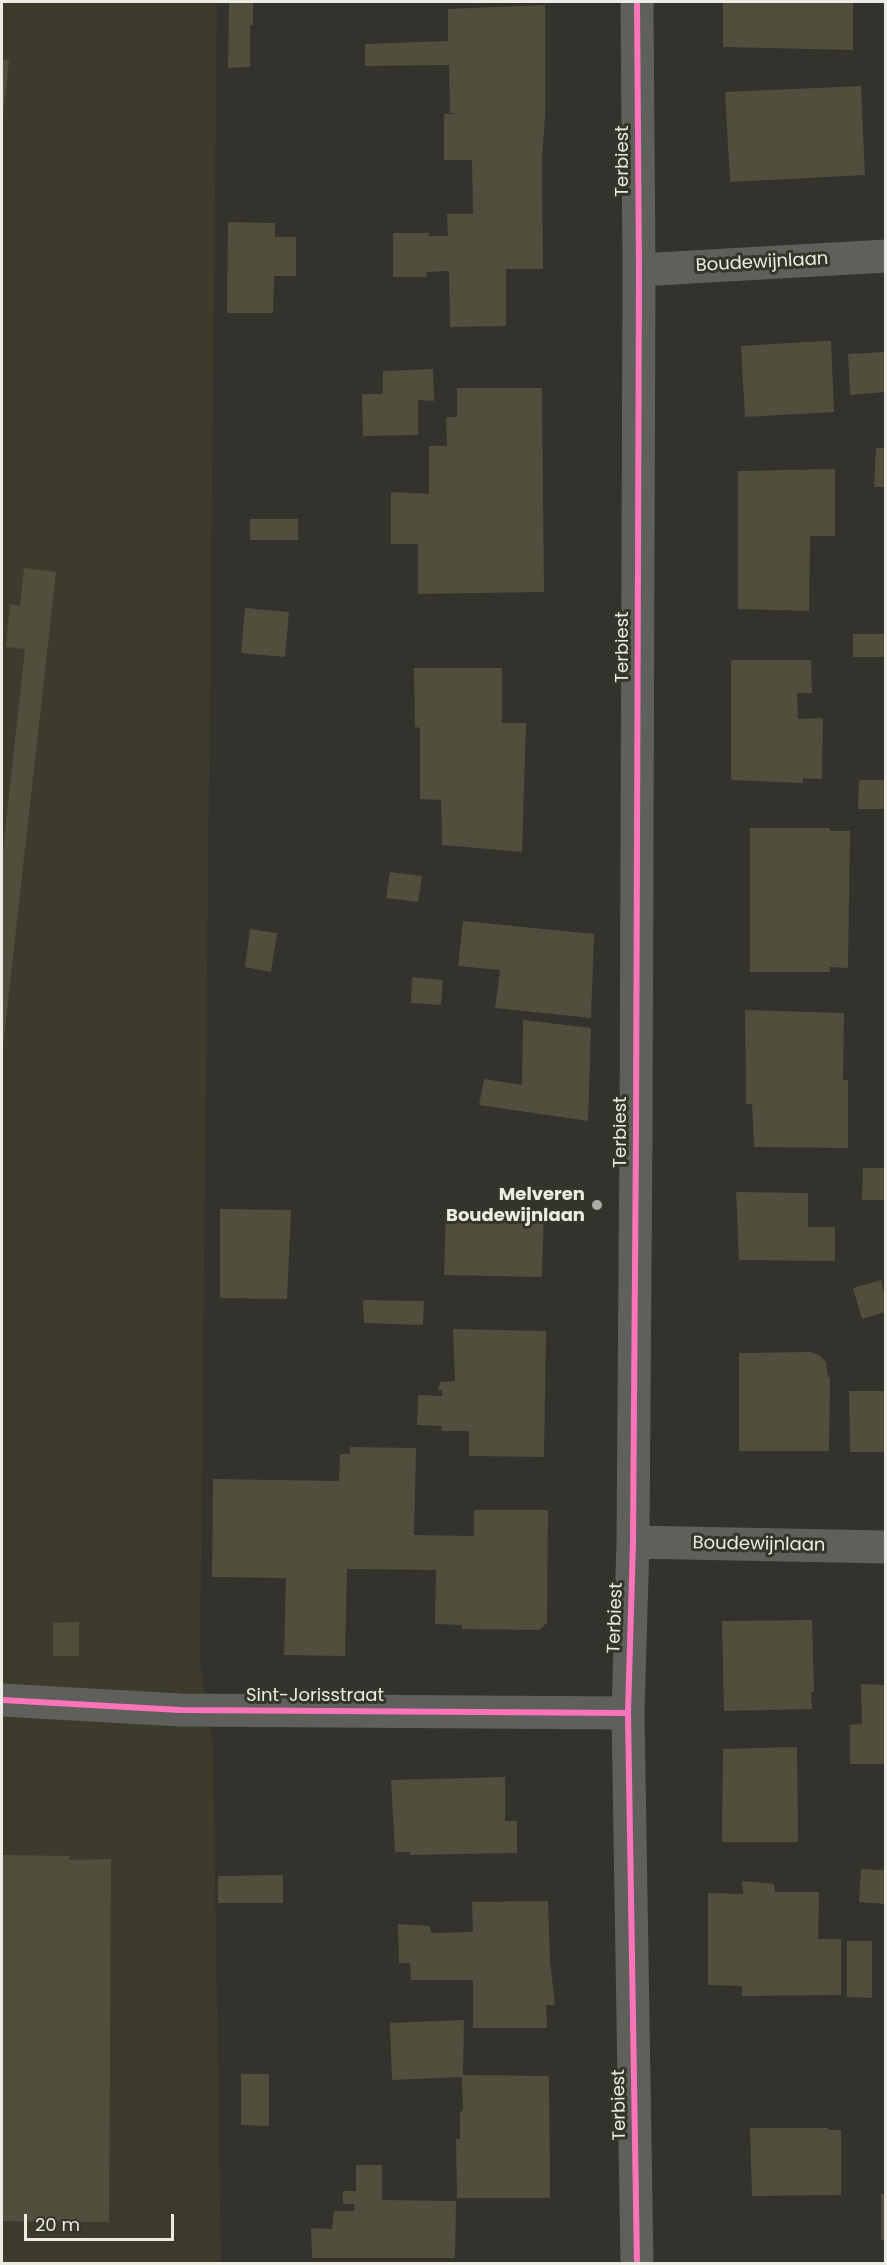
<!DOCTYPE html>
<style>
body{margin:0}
#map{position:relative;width:887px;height:2265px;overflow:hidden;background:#33322c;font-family:Poppins,sans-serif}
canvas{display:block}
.frame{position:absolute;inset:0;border:3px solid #ecebe4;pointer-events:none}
.scale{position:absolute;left:24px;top:2214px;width:150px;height:27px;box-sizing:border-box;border:3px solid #ecebe4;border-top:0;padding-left:8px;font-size:18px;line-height:21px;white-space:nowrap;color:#ecebe4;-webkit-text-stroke:4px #363529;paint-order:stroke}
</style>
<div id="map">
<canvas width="887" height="2265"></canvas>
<div class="frame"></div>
<div class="scale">20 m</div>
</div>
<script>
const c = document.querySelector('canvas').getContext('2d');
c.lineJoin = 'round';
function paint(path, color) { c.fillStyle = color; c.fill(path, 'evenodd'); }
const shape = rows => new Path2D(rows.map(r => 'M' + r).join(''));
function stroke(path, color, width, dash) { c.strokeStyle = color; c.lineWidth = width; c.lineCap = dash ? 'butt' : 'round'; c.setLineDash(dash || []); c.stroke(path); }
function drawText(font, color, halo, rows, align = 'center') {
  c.font = font + ' Poppins,sans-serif'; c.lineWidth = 6; c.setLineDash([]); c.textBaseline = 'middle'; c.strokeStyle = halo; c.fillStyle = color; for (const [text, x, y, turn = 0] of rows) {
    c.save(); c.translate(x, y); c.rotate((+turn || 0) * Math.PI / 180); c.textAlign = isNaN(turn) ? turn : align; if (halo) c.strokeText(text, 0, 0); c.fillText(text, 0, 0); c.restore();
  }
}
paint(shape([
 [2,2,217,2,200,1662,213,1746,221,2263,2,2264]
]), '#3d3b2b');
paint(shape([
 [229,2,253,2,253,25,250,25,250,67,228,68],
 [723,2,853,2,853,50,723,47],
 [545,5,545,116,542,159,543,269,506,269,506,326,450,327,449,271,426,272,427,277,393,277,393,233,429,233,429,236,448,236,447,214,473,214,472,160,444,160,444,114,457,114,450,113,449,65,365,66,365,44,448,41,448,9],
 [2,59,9,60,3,115,2,115],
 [861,86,865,175,730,182,725,92],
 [228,222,275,223,275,237,296,237,296,276,274,276,273,313,227,313],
 [822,341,831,341,834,412,745,417,741,346],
 [885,352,885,392,850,395,848,354],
 [433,369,434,401,418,400,418,435,363,436,362,394,383,394,383,371],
 [457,388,542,388,544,592,418,594,418,544,391,544,391,492,429,494,429,446,447,446,446,417,457,417],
 [876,448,885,448,885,487,874,487],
 [835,469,835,536,810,536,809,611,738,609,738,471],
 [250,519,298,519,298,540,250,540],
 [24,568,56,572,3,1046,2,859,25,649,6,647,10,604,20,606],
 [245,608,289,612,285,657,241,653],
 [853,634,885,634,885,657,853,657],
 [731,660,811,660,812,693,797,693,798,719,823,718,822,779,803,778,803,783,731,780],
 [414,668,502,668,502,723,526,723,522,852,442,845,441,800,420,799,420,728,415,727],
 [859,780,885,780,885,809,858,809],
 [750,828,830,828,830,831,850,831,848,968,830,967,830,972,750,972],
 [390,872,422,876,418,902,386,898],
 [463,921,594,934,591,1018,495,1008,500,970,458,966],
 [250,929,277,933,271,972,245,967],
 [412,977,443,980,441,1005,411,1003],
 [745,1010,844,1013,843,1080,848,1080,848,1148,754,1147,752,1104,746,1104],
 [523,1020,591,1028,588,1121,479,1105,484,1079,522,1085],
 [863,1168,885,1168,885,1200,862,1200],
 [736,1192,808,1193,808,1227,835,1227,835,1261,739,1260],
 [220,1209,291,1210,287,1299,220,1298],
 [446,1211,544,1212,542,1277,444,1275],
 [881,1280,885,1297,885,1312,862,1319,853,1288],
 [363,1300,424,1301,423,1325,364,1323],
 [453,1329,546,1331,544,1457,469,1456,469,1431,442,1431,441,1426,417,1425,418,1395,442,1396,442,1390,438,1390,440,1382,455,1381],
 [811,1352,819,1355,826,1362,828,1377,830,1377,829,1451,739,1451,739,1353],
 [849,1391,885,1391,885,1452,850,1452],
 [350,1447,416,1448,414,1535,474,1536,474,1510,548,1510,547,1623,539,1630,462,1629,462,1625,435,1624,436,1570,347,1569,345,1656,284,1655,286,1578,212,1577,213,1479,339,1481,340,1454,350,1454],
 [812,1620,814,1692,811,1692,812,1709,724,1711,722,1621],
 [79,1622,79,1656,53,1656,53,1623],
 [861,1684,885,1685,885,1764,850,1764,850,1725,862,1724],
 [797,1747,798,1842,722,1842,723,1749],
 [505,1777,505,1821,517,1821,517,1853,410,1855,410,1852,395,1852,391,1780],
 [2,1855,70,1856,69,1860,111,1859,109,2222,2,2221],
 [861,1869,885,1870,885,1904,859,1902],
 [283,1875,283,1903,218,1903,218,1876],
 [742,1881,774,1884,775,1892,819,1892,818,1939,841,1939,841,1995,742,1996,742,1986,708,1985,708,1893,743,1894],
 [548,1901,550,1961,555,2005,546,2005,547,2028,473,2028,473,1980,411,1980,410,1963,399,1963,398,1924,430,1926,431,1933,473,1932,472,1902],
 [847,1941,872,1941,872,1998,847,1997],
 [464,2020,463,2075,549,2076,550,2198,457,2198,456,2139,460,2139,460,2113,463,2110,462,2077,392,2080,390,2023],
 [241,2074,269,2074,269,2126,241,2125],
 [750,2128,828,2128,828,2130,841,2130,841,2195,752,2196],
 [356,2165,382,2165,382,2200,456,2201,455,2258,312,2258,311,2228,332,2229,334,2211,354,2211,354,2204,343,2204,343,2191,356,2191],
 [881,2194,885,2194,885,2240,881,2240]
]), '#504e3c');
stroke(shape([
 [639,270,886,256],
 [633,1542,886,1547],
 [2,1700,180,1710,628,1713],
 [637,2264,628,1713,633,1542,636,1131,639,270,637,2]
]), '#5f5f5c', 33);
stroke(shape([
 [2,1700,180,1710,628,1713],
 [637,2264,628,1713,633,1542,636,1131,639,270,637,2]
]), '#fb73b8', 6);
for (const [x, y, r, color] of [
 [597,1205,6,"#abaaa4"]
]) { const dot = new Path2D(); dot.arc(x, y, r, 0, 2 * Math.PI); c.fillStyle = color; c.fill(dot); stroke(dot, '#363529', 2); }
drawText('18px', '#ecebe4', '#363529', [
 ["Terbiest",623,161,-90],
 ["Boudewijnlaan",762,263,-3],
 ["Terbiest",623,647,-90],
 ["Terbiest",621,1132,-90],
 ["Boudewijnlaan",759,1545,1],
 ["Terbiest",616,1618,-88],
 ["Sint-Jorisstraat",315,1696],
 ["Terbiest",620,2105,-91]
]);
drawText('bold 18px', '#ecebe4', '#363529', [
 ["Melveren",585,1195],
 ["Boudewijnlaan",585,1216]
], 'right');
</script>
